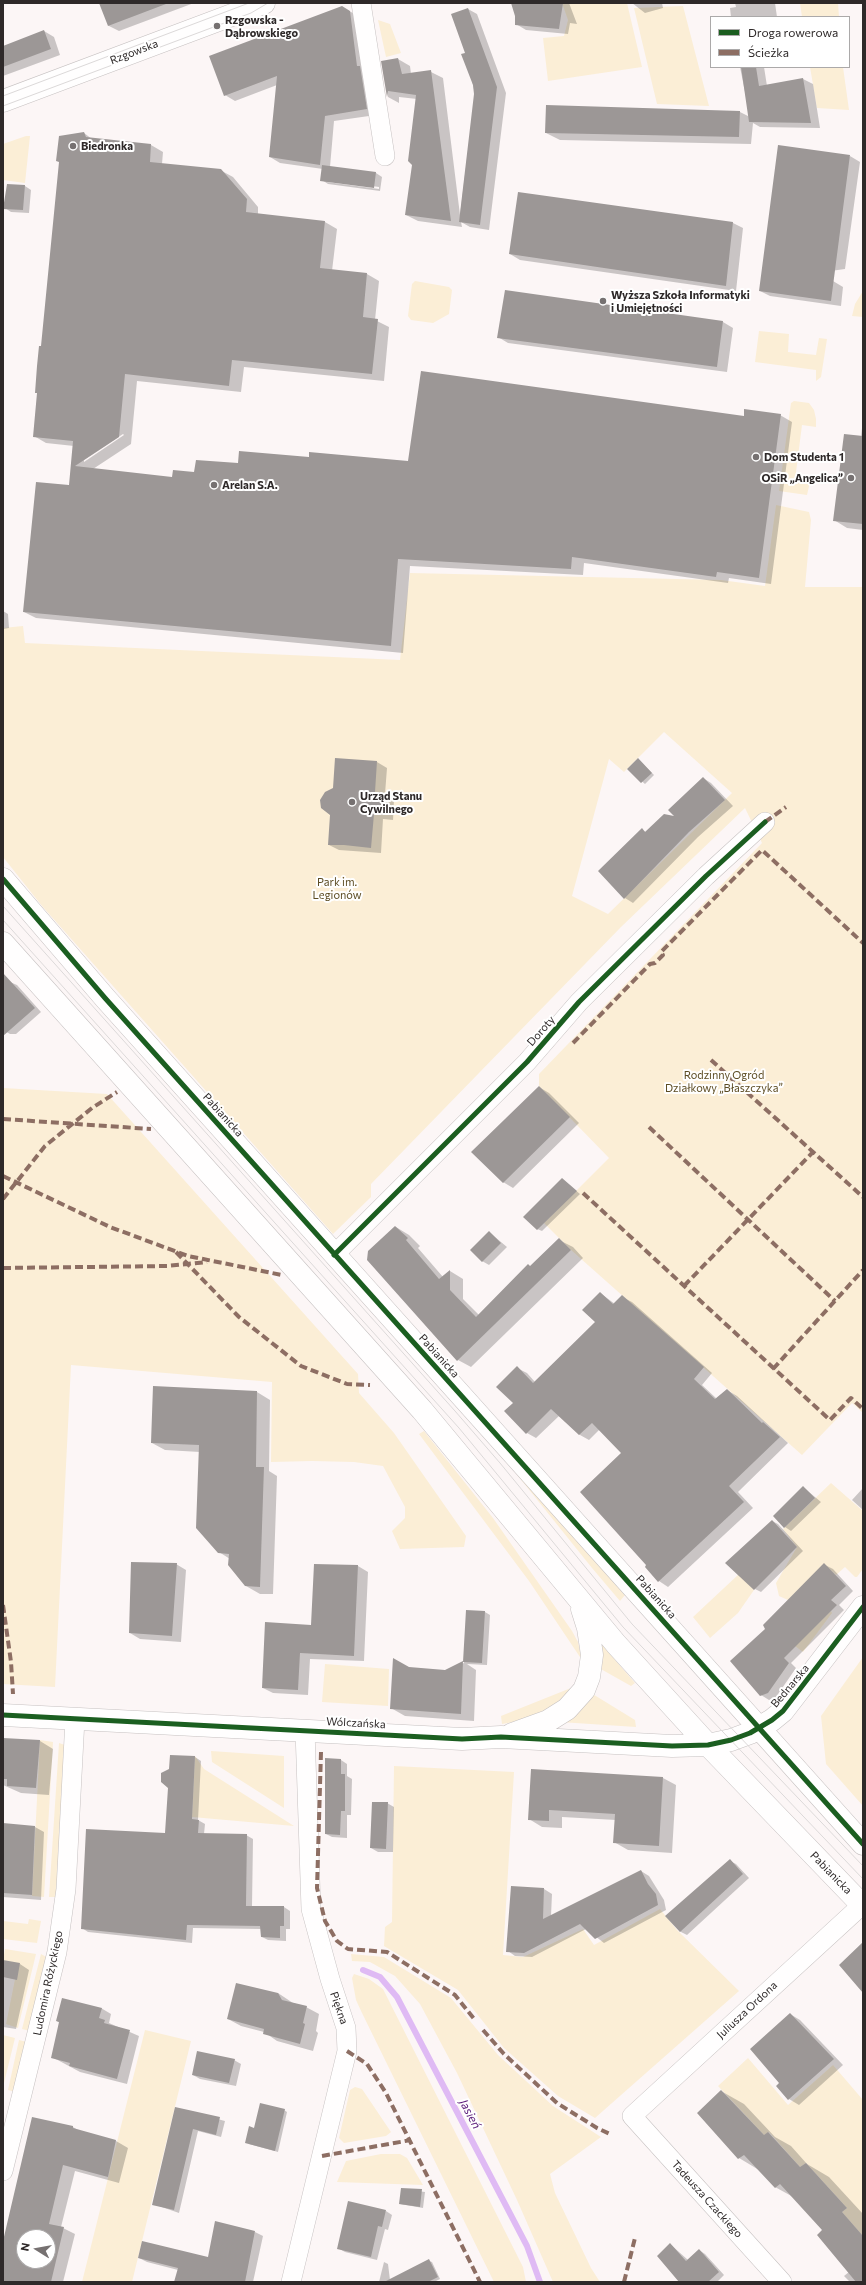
<!DOCTYPE html>
<meta charset="utf-8">
<style>
body{margin:0}
#map{position:relative;width:866px;height:2285px;overflow:hidden;background:#fcf6f6;font-family:Commissioner,sans-serif}
canvas{display:block}
.frame{position:absolute;inset:0;border:4px solid #2e2929;pointer-events:none}
.legend{position:absolute;left:710px;top:16px;width:140px;height:52px;box-sizing:border-box;background:#fff;border:1px solid #aba9a9;margin:0;padding:5px 7px;list-style:none;font-size:12px;color:#2e2929}
.legend li{display:flex;align-items:center;gap:8px;height:20px}
.legend b{width:20px;border:1px solid #aba9a9}
.north{position:absolute;left:16px;top:2229px;width:40px;height:40px;box-sizing:border-box;background:#fff;border:1px solid #aba9a9;border-radius:50%;rotate:281deg;font-size:11px;font-weight:700;line-height:16px;text-align:center;color:#2e2929}
.north::after{content:'';display:block;margin:auto;width:14px;height:18px;background:#767171;clip-path:polygon(50% 0,100% 100%,50% 72%,0 100%)}
</style>
<div id="map">
<canvas width="866" height="2285"></canvas>
<div class="frame"></div>
<ul class="legend">
<li><b style="height:5px;background:#1b5e20"></b>Droga rowerowa</li>
<li><b style="height:5px;background:#8d6e63"></b>Ścieżka</li>
</ul>
<div class="north">N</div>
</div>
<script>
const c = document.querySelector('canvas').getContext('2d');
c.lineJoin = 'round';
function paint(path, color) { c.fillStyle = color; c.fill(path, 'evenodd'); }
const shape = rows => new Path2D(rows.map(r => 'M' + r).join(''));
function stroke(path, color, width, dash) { c.strokeStyle = color; c.lineWidth = width; c.lineCap = dash ? 'butt' : 'round'; c.setLineDash(dash || []); c.stroke(path); }
function drawText(font, color, halo, rows, align = 'center') {
  c.font = font + ' Commissioner,sans-serif'; c.lineWidth = 4; c.setLineDash([]); c.textBaseline = 'middle'; c.strokeStyle = halo; c.fillStyle = color; for (const [text, x, y, turn = 0] of rows) {
    c.save(); c.translate(x, y); c.rotate((+turn || 0) * Math.PI / 180); c.textAlign = isNaN(turn) ? turn : align; if (halo) c.strokeText(text, 0, 0); c.fillText(text, 0, 0); c.restore();
  }
}
paint(shape([
 [562,3,627,3,642,67,548,81,543,38,564,36,568,20],
 [800,3,838,3,839,17,802,17],
 [683,6,709,106,657,104,634,8],
 [378,20,390,24,401,53,386,57],
 [810,67,843,67,849,110,817,108],
 [26,136,30,136,25,183,3,180,3,144],
 [415,281,449,287,452,290,449,314,433,323,411,320,408,316,412,284],
 [863,291,863,317,852,316,855,304],
 [759,331,789,334,788,352,816,355,819,338,827,339,821,377,816,381,816,370,755,362],
 [794,401,809,403,814,410,816,419,816,427,802,425,795,480,810,482,807,495,779,491,791,403],
 [776,505,809,512,811,520,805,587,863,587,863,1413,852,1403,802,1455,571,1250,544,1223,609,1158,539,1086,539,1074,762,843,745,808,621,927,371,1184,371,1197,333,1234,42,906,3,857,3,628,23,626,25,643,400,660,410,573,721,580,765,586],
 [664,732,732,793,608,914,572,896,609,759,624,772],
 [3,1088,107,1094,358,1374,359,1393,394,1433,466,1536,464,1547,400,1549,392,1531,405,1518,405,1507,383,1466,354,1462,312,1461,271,1462,272,1382,71,1365,55,1687,3,1684],
 [424,1431,493,1518,572,1631,578,1642,582,1660,529,1581,419,1434],
 [506,1461,625,1595,620,1601,592,1568],
 [831,1483,863,1511,863,1569,857,1577,855,1577,845,1567,836,1575,824,1564,788,1600,779,1596,776,1583,797,1547,783,1529],
 [739,1574,754,1590,738,1613,710,1638,693,1617],
 [831,1611,832,1613,803,1652,795,1646],
 [597,1639,635,1683,631,1686,599,1668],
 [863,1657,863,1806,826,1764,821,1716],
 [325,1664,389,1669,388,1706,322,1702],
 [576,1686,551,1710,524,1720,502,1724,501,1716],
 [591,1693,635,1720,636,1727,560,1722],
 [40,1740,53,1742,44,1897,32,1896],
 [59,1743,68,1746,58,1897,49,1897],
 [211,1751,284,1756,284,1808,212,1762],
 [195,1756,204,1769,294,1826,192,1817],
 [394,1766,514,1772,503,1955,523,1957,583,1929,594,1945,660,1909,677,1930,739,1991,595,2118,558,2096,504,2048,458,1990,384,1946,385,1927,392,1922],
 [29,1919,41,1921,37,1943,3,1939,3,1921,28,1924],
 [5,1949,36,1954,18,2028,6,2024,15,1979,3,1960],
 [41,1954,48,1958,30,2031,22,2029],
 [351,1954,384,1957,451,1998,498,2055,553,2106,601,2137,550,2174,555,2193,591,2268,600,2282,553,2282,517,2200,457,2073,420,2004,395,1976,370,1962,352,1961],
 [354,1974,369,1979,383,1989,523,2267,526,2282,494,2282,362,2013,356,2000,352,1978],
 [145,2030,191,2041,132,2282,82,2282],
 [3,2035,15,2038,4,2083,3,2083],
 [19,2040,27,2042,15,2092,8,2090],
 [748,2058,788,2105,833,2065,863,2100,863,2236,842,2212,847,2208,806,2163,800,2167,769,2132,764,2135,718,2086],
 [355,2087,362,2089,391,2132,386,2136,344,2143,339,2138,350,2090],
 [381,2154,400,2154,407,2158,423,2185,337,2182,346,2161]
]), '#fbeed6');
paint(shape([
 [100,3,194,3,119,31,109,26],
 [512,3,569,3,577,24,570,23,568,34,526,30,516,24,516,16],
 [632,3,662,3,663,8,645,13],
 [735,3,775,3,777,17,731,17,730,8,736,7],
 [342,7,360,17,376,115,334,121,330,167,376,173,382,177,380,191,328,184,322,180,323,169,280,163,270,157,277,85,235,101,225,95],
 [327,180,379,187,379,189,327,182],
 [468,9,477,14,506,93,489,230,470,227,461,222,462,227,418,221,406,215,413,165,417,99,399,97,399,103,388,97,382,62,398,59,410,66,411,74,431,72,443,78,460,215,475,94,466,53],
 [44,31,54,37,60,55,3,76,3,47],
 [740,67,764,67,767,86,803,79,813,84,820,128,760,127,753,123,751,144,560,140,546,133,547,106,740,112,750,117],
 [84,133,92,139,151,145,163,152,162,164,220,170,233,177,258,207,258,214,325,222,337,229,332,271,367,274,379,281,375,320,389,327,384,381,244,367,241,392,137,381,131,444,93,469,173,478,239,464,309,458,409,463,744,417,780,415,792,422,771,584,729,578,728,583,584,563,583,575,410,566,403,653,36,618,24,612,70,486,74,446,46,443,34,436,38,394,36,392,42,347],
 [123,434,124,435,84,462,84,460],
 [850,156,860,162,845,269,802,275,833,281,843,287,841,306,770,296,760,291],
 [8,185,25,186,31,190,29,213,11,212,5,208],
 [733,223,743,228,736,291,520,260,510,254],
 [723,322,733,328,727,372,508,343,498,337],
 [863,419,863,530,847,528,834,520,861,437],
 [3,611,8,614,9,628,3,629],
 [638,759,654,775,645,784,628,769],
 [377,762,387,768,385,794,394,799,393,820,383,819,381,853,339,850,329,845,334,789],
 [703,778,711,783,733,806,698,837,633,903,625,898,642,830,646,832,677,818],
 [10,982,17,985,41,1012,16,1034,10,1034,3,1030,3,988],
 [539,1087,549,1093,579,1123,513,1188,503,1182],
 [562,1179,580,1194,542,1231,537,1229],
 [396,1227,409,1235,420,1246,418,1248,443,1277,450,1271,463,1279,463,1299,479,1315,559,1240,573,1247,583,1258,471,1367,458,1360],
 [489,1232,507,1247,489,1265,482,1261],
 [600,1293,615,1304,622,1297,632,1302,712,1373,702,1385,717,1399,727,1390,737,1396,788,1443,738,1492,753,1508,668,1587,659,1581,646,1567,648,1565,623,1453,600,1429,589,1440,580,1435,559,1416,536,1438,527,1433,514,1403,517,1368,527,1373,535,1382,596,1322],
 [257,1392,270,1400,269,1471,277,1476,273,1594,260,1594,246,1586,230,1559,219,1552,200,1452,165,1450,152,1443],
 [803,1487,821,1502,791,1531,785,1527,775,1516],
 [863,1488,863,1510,852,1500],
 [772,1521,778,1524,803,1551,761,1592,755,1589],
 [176,1564,186,1570,181,1642,140,1639,130,1633],
 [315,1565,358,1566,368,1572,364,1661,310,1659,308,1695,273,1693,263,1688,312,1626],
 [825,1565,833,1569,853,1591,839,1605,844,1610,791,1663,796,1668,776,1697,769,1700,761,1695,766,1629],
 [467,1611,485,1612,490,1615,487,1665,467,1664,476,1670,474,1721,405,1716,391,1708,409,1668,445,1671,464,1663],
 [3,1739,40,1741,53,1749,49,1795,21,1793,3,1785],
 [171,1756,195,1757,201,1761,198,1820,205,1824,204,1834,246,1835,253,1839,252,1907,284,1907,290,1911,290,1929,286,1929,286,1941,268,1940,262,1937,261,1929,193,1928,192,1943,88,1932,82,1928,166,1834],
 [341,1760,347,1764,347,1776,352,1779,351,1815,347,1815,347,1838,332,1837,326,1834],
 [532,1770,663,1778,676,1785,672,1853,628,1850,614,1842,616,1820,562,1817,562,1828,542,1827,529,1819],
 [387,1803,394,1807,393,1852,378,1852,371,1848],
 [3,1824,35,1827,44,1832,41,1900,3,1897],
 [730,1861,736,1864,749,1878,687,1935,681,1932,667,1916],
 [641,1871,649,1876,664,1900,666,1910,604,1943,586,1929,532,1957,515,1956,508,1951,544,1889,552,1894,551,1916],
 [20,1964,29,1970,16,2029,3,2027,3,1972],
 [278,1993,293,2003,306,2007,319,2014,316,2031,318,2033,313,2051,277,2041,264,2032,241,2026,228,2019],
 [101,2008,111,2014,109,2023,139,2036,127,2084,80,2072,52,2057,60,2023,57,2021],
 [790,2014,800,2020,843,2065,799,2105,789,2099,777,2086,781,2083],
 [234,2060,241,2064,236,2086,200,2079,193,2075],
 [721,2091,744,2104,775,2137,791,2146,807,2164,829,2177,863,2214,863,2282,850,2282,844,2276,849,2272,823,2230,795,2198,775,2187,759,2170,739,2158],
 [176,2108,225,2121,221,2137,198,2131,179,2213,153,2204],
 [284,2110,287,2112,278,2152,249,2144,255,2129],
 [73,2127,81,2132,116,2141,128,2148,119,2183,75,2171,61,2227,75,2234,63,2282,3,2282,3,2242],
 [24,2237,48,2237,48,2261,24,2261],
 [402,2189,425,2192,423,2208,400,2204],
 [386,2211,392,2215,388,2230,385,2229,377,2260,345,2252,338,2248],
 [255,2232,263,2236,253,2282,175,2282,178,2270,147,2262,139,2258,209,2258],
 [670,2244,688,2260,699,2250,705,2254,724,2275,717,2282,680,2282],
 [429,2261,432,2262,440,2279,434,2282,379,2282,384,2262,388,2264,390,2280]
]), '#0003');
stroke(shape([
 [363,1970,380,1977,397,1997,527,2246,540,2282]
]), '#dfbaf4', 6);
paint(shape([
 [99,3,165,3,166,4,108,26],
 [511,3,563,3,559,29,515,25,515,16],
 [342,6,350,11,357,66,360,66,367,109,325,116,320,165,269,157,277,76,224,96,209,56],
 [468,8,497,87,480,225,459,222,474,94,473,85,461,54,465,53,451,14],
 [44,30,51,49,3,67,3,46],
 [398,58,402,74,431,70,451,221,405,215,412,165,408,161,416,95,388,91,387,97,381,61],
 [741,67,756,67,759,86,803,78,811,123,749,122],
 [546,105,740,111,739,137,545,133],
 [84,132,86,137,151,144,150,162,221,169,247,199,246,212,325,221,320,268,367,273,363,317,378,319,372,374,232,360,229,386,125,374,119,437,75,466,172,477,173,470,194,472,196,460,238,463,239,451,309,457,309,452,408,461,421,371,744,416,744,409,781,414,759,578,717,572,716,577,572,557,571,569,398,559,391,646,23,612,36,482,69,485,73,441,33,437,37,393,35,393,37,366,39,346,41,346,59,162,56,161,59,136],
 [778,145,850,155,831,301,759,291],
 [322,165,376,172,374,188,320,181],
 [7,184,25,185,23,210,3,209],
 [518,192,733,222,726,286,509,254],
 [505,290,723,321,717,367,497,338],
 [844,434,863,436,863,524,833,521],
 [335,758,377,761,375,792,385,793,383,815,374,814,371,848,344,845,328,845,330,815,321,808,320,800,325,792,333,788],
 [638,758,652,773,641,783,627,769],
 [703,777,725,800,689,832,624,899,598,871,642,828,645,832,664,814,674,816,668,810],
 [3,973,35,1008,3,1036],
 [539,1086,570,1117,503,1183,471,1152],
 [562,1178,577,1191,537,1230,523,1217],
 [395,1226,408,1238,406,1240,439,1279,450,1270,450,1290,476,1317,528,1264,530,1266,559,1238,571,1250,457,1361,367,1260,368,1251],
 [489,1231,501,1243,482,1262,470,1250],
 [600,1292,613,1304,622,1295,704,1367,694,1379,715,1399,727,1389,762,1423,763,1422,780,1437,729,1486,744,1502,658,1582,645,1567,646,1565,580,1492,621,1453,592,1423,579,1435,551,1409,526,1434,504,1411,513,1403,496,1387,517,1366,533,1383,595,1322,582,1310],
 [153,1386,257,1391,256,1467,264,1467,260,1587,245,1586,228,1565,229,1554,218,1553,196,1528,199,1445,151,1443],
 [803,1486,815,1498,784,1528,773,1516],
 [772,1520,797,1547,754,1590,725,1563],
 [131,1562,177,1563,172,1636,129,1633],
 [824,1563,846,1586,831,1600,837,1605,784,1658,789,1663,768,1693,760,1696,730,1661,765,1629,763,1625],
 [314,1564,358,1565,354,1656,300,1653,298,1690,262,1688,265,1622,311,1625],
 [466,1610,485,1611,482,1663,463,1662],
 [393,1658,409,1667,445,1670,463,1661,461,1714,390,1709],
 [3,1738,40,1740,36,1788,7,1786,7,1779,3,1779],
 [170,1755,195,1756,192,1819,199,1820,198,1833,247,1834,246,1906,284,1906,284,1926,280,1926,280,1938,261,1937,260,1926,187,1925,186,1940,81,1929,86,1829,165,1833,168,1788,161,1782,161,1773,169,1769],
 [325,1758,341,1759,341,1774,345,1774,345,1811,341,1811,340,1835,325,1834],
 [531,1769,663,1777,659,1846,613,1843,615,1814,549,1810,549,1821,528,1820],
 [372,1802,388,1802,386,1849,370,1848],
 [3,1823,35,1826,32,1895,3,1893],
 [730,1859,743,1874,680,1932,665,1916],
 [641,1870,648,1884,656,1894,658,1905,595,1939,580,1924,524,1953,506,1952,511,1886,544,1888,543,1919],
 [863,1942,863,1993,839,1965],
 [3,1960,20,1963,17,1980,3,1977],
 [236,1983,278,1993,282,2000,307,2006,303,2023,305,2024,300,2044,263,2034,264,2029,227,2019],
 [62,1998,102,2008,99,2018,105,2020,104,2023,130,2030,117,2079,69,2066,70,2063,51,2058,59,2022,56,2021],
 [790,2013,834,2059,788,2100,776,2086,779,2083,750,2049],
 [197,2051,235,2059,229,2083,192,2075],
 [721,2090,764,2135,768,2132,800,2167,806,2163,847,2208,842,2212,863,2236,863,2282,856,2282,817,2235,822,2230,780,2184,775,2188,744,2155,738,2159,697,2113],
 [260,2103,285,2109,275,2151,245,2143,249,2126,254,2128],
 [175,2107,220,2117,216,2135,193,2129,174,2210,152,2205],
 [32,2117,73,2126,73,2128,116,2140,108,2177,63,2165,49,2224,64,2227,51,2282,3,2282,3,2241],
 [24,2237,48,2237,48,2261,24,2261],
 [401,2188,422,2189,420,2207,399,2204],
 [348,2201,386,2210,382,2227,378,2226,371,2257,337,2249],
 [215,2221,255,2231,245,2282,174,2282,178,2268,138,2258,142,2241,208,2257],
 [670,2243,686,2261,699,2249,719,2272,708,2282,679,2282,657,2256],
 [429,2259,438,2277,428,2282,384,2282]
]), '#9c9796');
const minor = shape([
 [361,3,385,156],
 [334,1255,527,1062,579,1002,706,876,765,822],
 [3,2171,57,1952,66,1889,75,1719],
 [291,2282,347,2051,346,2028,330,1979,311,1909,305,1730],
 [782,2282,632,2116,862,1905]
]);
const tertiary = shape([
 [3,101,264,3],
 [3,879,105,998,863,1844],
 [3,943,422,1410,616,1644,708,1745,863,1906],
 [3,1715,462,1739,501,1737,672,1746,708,1745,731,1740,750,1733,772,1720,783,1711,863,1607],
 [512,1734,548,1721,567,1709,584,1690,589,1677,592,1655,588,1628,582,1609]
]);
stroke(minor, '#c6c1c1', 20);
stroke(tertiary, '#c6c1c1', 23);
stroke(minor, '#fffefe', 19);
stroke(tertiary, '#fffefe', 22);
stroke(shape([
 [3,96,249,3],
 [3,106,251,13,268,3],
 [3,906,455,1411,500,1463,632,1624,863,1866],
 [3,920,459,1428,623,1627,863,1879]
]), '#dcd9d9', 1);
stroke(shape([
 [765,822,786,807],
 [573,1043,650,964,655,963,663,955,661,952,762,850,863,943],
 [711,1060,863,1197],
 [3,1119,151,1129],
 [649,1127,835,1301],
 [3,1176,110,1227,188,1256,282,1275],
 [583,1193,830,1420,851,1398,863,1409],
 [3,1199,45,1146,92,1108,117,1092],
 [176,1252,239,1317,301,1366,347,1384,370,1385],
 [3,1268,167,1266,207,1262],
 [684,1286,813,1152],
 [773,1369,863,1270],
 [3,1605,11,1662,13,1694],
 [321,1752,317,1888,325,1921,337,1941,348,1949,387,1952,455,1995,475,2020],
 [483,2030,504,2054,557,2103,597,2128,612,2135],
 [347,2051,367,2064,386,2093,480,2282],
 [322,2156,411,2140],
 [624,2282,635,2238]
]), '#8d6e63', 4, [8, 4]);
stroke(shape([
 [3,879,105,998,863,1844],
 [334,1255,527,1062,579,1002,706,876,765,822],
 [3,1715,462,1739,501,1737,672,1746,708,1745,731,1740,750,1733,772,1720,783,1711,863,1607]
]), '#1b5e20', 5);
for (const [x, y, r, color] of [
 [217,26,4,"#767171"],
 [73,146,4,"#767171"],
 [603,301,4,"#767171"],
 [756,457,4,"#767171"],
 [851,478,4,"#767171"],
 [214,485,4,"#767171"],
 [352,802,4,"#767171"]
]) { const dot = new Path2D(); dot.arc(x, y, r, 0, 2 * Math.PI); c.fillStyle = color; c.fill(dot); stroke(dot, '#fff', 1.5); }
drawText('bold 11px', '#2e2929', '#fff', [
 ["Rzgowska -",225,20],
 ["Dąbrowskiego",225,33],
 ["Biedronka",81,146],
 ["Wyższa Szkoła Informatyki",611,295],
 ["i Umiejętności",611,308],
 ["Dom Studenta 1",764,457],
 ["OSiR „Angelica”",843,478,"right"],
 ["Arelan S.A.",222,485],
 ["Urząd Stanu",360,796],
 ["Cywilnego",360,809]
], 'left');
drawText('11px', '#2e2929', '#fff', [
 ["Rzgowska",134,52,-21],
 ["Doroty",541,1031,-49],
 ["Pabianicka",223,1115,48],
 ["Pabianicka",439,1356,48],
 ["Pabianicka",656,1597,48],
 ["Bednarska",790,1686,-50],
 ["Wólczańska",356,1723,3],
 ["Pabianicka",831,1873,46],
 ["Ludomira Różyckiego",48,1983,-78],
 ["Piękna",339,2008,71],
 ["Juliusza Ordona",747,2010,-43],
 ["Tadeusza Czackiego",707,2199,48]
]);
drawText('11px', '#5c4c23', '#fff', [
 ["Park im.",337,882],
 ["Legionów",337,895],
 ["Rodzinny Ogród",724,1075],
 ["Działkowy „Błaszczyka”",724,1088]
]);
drawText('italic 12px', '#591a79', '#fff', [
 ["Jasień",470,2114,62]
]);
</script>
